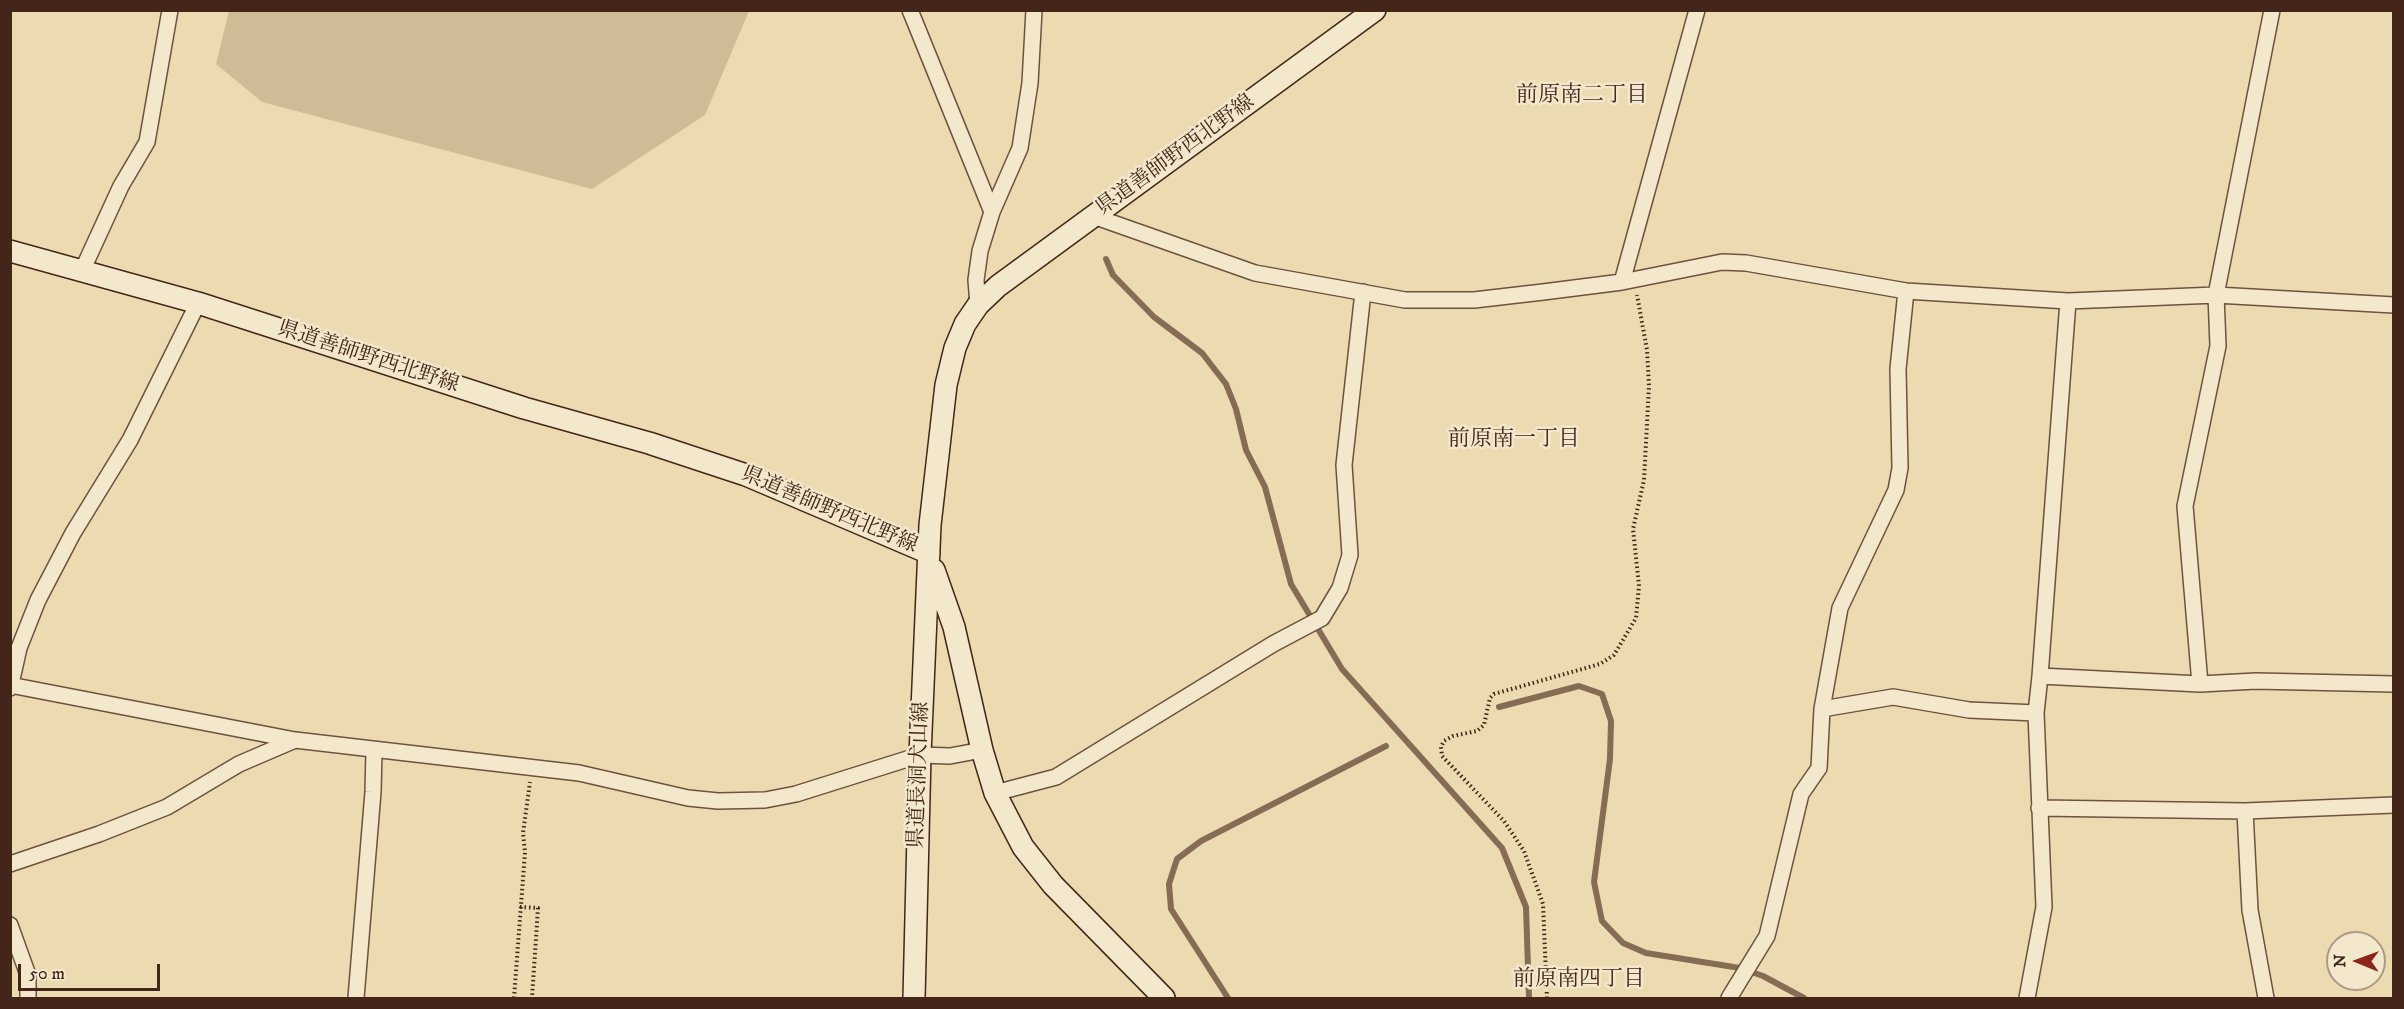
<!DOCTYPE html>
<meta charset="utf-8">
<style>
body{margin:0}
#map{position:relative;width:2404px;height:1009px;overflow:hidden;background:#ecdab0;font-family:"IM FELL DW Pica",serif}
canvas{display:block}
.frame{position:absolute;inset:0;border:12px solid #442519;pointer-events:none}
.north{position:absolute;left:2326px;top:931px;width:60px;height:60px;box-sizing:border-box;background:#f3e7cc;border:2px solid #ad9984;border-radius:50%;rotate:271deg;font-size:16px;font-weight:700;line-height:24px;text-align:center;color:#442519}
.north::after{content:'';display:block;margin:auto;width:21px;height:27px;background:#8f2418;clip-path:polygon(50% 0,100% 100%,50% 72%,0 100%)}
.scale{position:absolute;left:18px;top:964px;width:142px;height:27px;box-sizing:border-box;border:3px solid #442519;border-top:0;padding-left:8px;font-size:18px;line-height:21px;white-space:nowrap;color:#442519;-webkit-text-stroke:4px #f3e7cc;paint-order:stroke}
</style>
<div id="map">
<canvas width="2404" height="1009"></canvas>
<div class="frame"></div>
<div class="north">N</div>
<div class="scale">50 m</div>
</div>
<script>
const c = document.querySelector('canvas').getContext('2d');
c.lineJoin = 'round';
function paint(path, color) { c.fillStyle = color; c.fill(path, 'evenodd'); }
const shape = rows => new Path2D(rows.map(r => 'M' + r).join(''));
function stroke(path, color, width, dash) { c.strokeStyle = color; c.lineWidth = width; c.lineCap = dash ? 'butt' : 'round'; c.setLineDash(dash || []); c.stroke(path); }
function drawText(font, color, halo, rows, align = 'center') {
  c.font = font + ' "IM FELL DW Pica","Noto Serif JP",serif'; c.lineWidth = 5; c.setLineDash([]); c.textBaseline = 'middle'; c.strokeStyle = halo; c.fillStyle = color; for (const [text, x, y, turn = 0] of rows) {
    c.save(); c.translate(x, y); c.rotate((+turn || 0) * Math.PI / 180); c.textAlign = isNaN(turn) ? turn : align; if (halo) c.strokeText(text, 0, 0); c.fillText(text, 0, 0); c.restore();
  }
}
paint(shape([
 [229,11,229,10,749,11,705,115,592,189,262,102,216,64]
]), '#cfbb96');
stroke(shape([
 [1106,259,1113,275,1154,317,1202,353,1226,384,1236,409,1246,450,1265,487,1291,584,1342,669,1502,848,1526,907,1529,998],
 [1499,707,1579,686,1602,694,1611,721,1610,759,1594,882,1602,921,1623,943,1646,953,1740,968,1763,976,1804,998],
 [1228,998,1171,909,1169,884,1177,859,1201,841,1386,746]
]), '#876c55', 6);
const street = shape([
 [910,10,992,212],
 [1093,216,1255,273,1405,300,1474,300,1543,292,1622,282,1722,262,1746,263,1906,291,2068,301,2216,295,2394,305],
 [82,271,121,186,147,142,170,10],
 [1622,282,1697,10],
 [978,305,976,280,980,251,992,212,1020,148,1030,83,1034,10],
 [2040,676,2068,301],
 [2200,684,2185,506,2218,346,2216,295,2272,10],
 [10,685,295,740,579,773,688,798,718,801,765,800,796,794,920,755,950,756,982,750],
 [10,688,19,648,38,600,73,533,130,440,198,303],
 [1822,709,1840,608,1896,490,1900,468,1898,369,1906,291],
 [995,793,1056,777,1273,644,1322,618,1340,588,1350,555,1344,465,1363,292],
 [2039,808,2245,811,2394,805],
 [2245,811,2250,910,2266,998],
 [10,864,99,834,167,807,239,764,295,740],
 [10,925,28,975,28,998],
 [356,998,373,792,374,751],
 [1729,998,1767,936,1801,794,1819,768,1822,709,1893,697,1969,710,2036,713,2040,676,2200,684,2256,681,2394,684],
 [2027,998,2044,907,2036,713]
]);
const secondary = shape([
 [10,251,198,303,524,408,649,443,746,475,929,553],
 [934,570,954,627,982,750,995,793,1023,847,1053,885,1164,998],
 [914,998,920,755,930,525,946,385,955,348,965,324,978,305,998,286,1375,10]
]);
stroke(street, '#6e523f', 18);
stroke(secondary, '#442519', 24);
stroke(shape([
 [520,907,538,908,532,998],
 [514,998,525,852,523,833,530,782],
 [1547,998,1543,904,1524,851,1504,821,1442,756,1441,747,1444,741,1453,736,1477,731,1484,725,1490,698,1494,694,1600,664,1614,655,1636,618,1639,586,1633,529,1644,480,1649,386,1647,350,1637,295]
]), '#442519', 4, [1.5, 3]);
stroke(street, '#f3e7cc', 15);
stroke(secondary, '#f3e7cc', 21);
drawText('21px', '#442519', '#f3e7cc', [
 ["県道善師野西北野線",1176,156,-36],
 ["県道善師野西北野線",368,358,18],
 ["県道善師野西北野線",829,511,23],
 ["県道長洞犬山線",920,775,-88]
]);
drawText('22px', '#442519', '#f3e7cc', [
 ["前原南二丁目",1582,96],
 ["前原南一丁目",1514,440],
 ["前原南四丁目",1579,980]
]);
</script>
